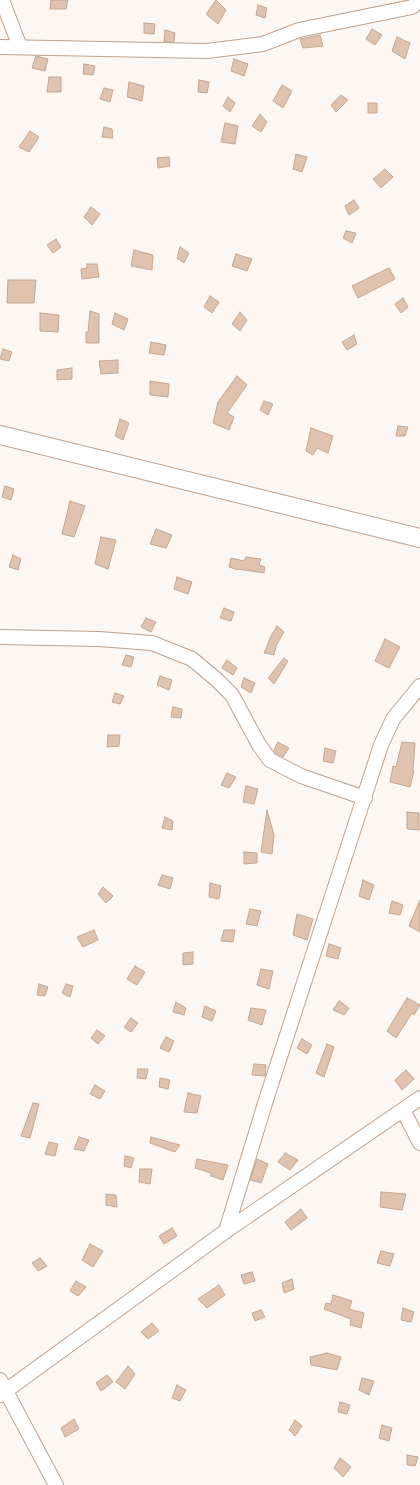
<!DOCTYPE html>
<style>
body{margin:0}
canvas{display:block;background:#fdf7f3}
</style>
<canvas width="420" height="1485"></canvas>
<script>
const c = document.querySelector('canvas').getContext('2d');
c.lineJoin = 'round';
function paint(path, color) { c.fillStyle = color; c.fill(path, 'evenodd'); }
const shape = rows => new Path2D(rows.map(r => 'M' + r).join(''));
function stroke(path, color, width, dash) { c.strokeStyle = color; c.lineWidth = width; c.lineCap = dash ? 'butt' : 'round'; c.setLineDash(dash || []); c.stroke(path); }
const building = shape([
 [51,0,68,0,66,9,50,9,51,0],
 [216,0,226,10,218,24,206,14,216,0],
 [258,5,267,8,265,18,256,15,258,5],
 [144,23,155,24,154,34,144,33,144,23],
 [372,29,382,35,375,45,366,39,372,29],
 [165,30,175,33,174,42,164,42,165,30],
 [320,35,323,46,303,48,300,39,320,35],
 [397,37,410,43,405,59,392,51,397,37],
 [36,56,48,59,45,71,32,68,36,56],
 [234,59,248,64,244,76,231,71,234,59],
 [84,64,95,66,93,75,83,74,84,64],
 [49,77,61,77,61,92,47,92,49,77],
 [199,80,209,82,207,93,198,92,199,80],
 [129,82,144,86,142,101,127,97,129,82],
 [282,85,292,91,283,108,273,101,282,85],
 [104,88,113,90,110,102,100,99,104,88],
 [341,95,348,100,336,112,331,105,341,95],
 [228,97,235,103,230,112,223,106,228,97],
 [368,103,377,103,377,113,368,113,368,103],
 [260,114,267,122,261,132,252,126,260,114],
 [225,123,238,126,235,144,221,142,225,123],
 [104,127,112,129,113,138,102,137,104,127],
 [30,131,39,137,29,152,19,147,30,131],
 [296,154,307,157,302,172,293,169,296,154],
 [169,157,170,166,158,168,157,158,169,157],
 [385,169,393,177,381,188,373,179,385,169],
 [354,200,359,208,349,215,345,206,354,200],
 [91,207,100,214,92,225,84,217,91,207],
 [346,231,356,233,352,243,343,238,346,231],
 [56,239,61,247,53,253,47,245,56,239],
 [180,247,189,253,184,263,177,258,180,247],
 [134,250,153,255,152,270,131,266,134,250],
 [236,254,252,259,247,271,232,266,236,254],
 [87,264,97,264,99,277,82,279,81,269,87,268,87,264],
 [389,268,395,279,358,298,352,286,389,268],
 [8,280,36,280,34,303,7,303,8,280],
 [210,296,219,302,212,313,204,307,210,296],
 [403,298,408,307,401,313,395,304,403,298],
 [90,311,99,314,99,343,86,343,86,332,88,332,90,311],
 [240,312,247,320,240,331,232,324,240,312],
 [40,313,59,315,58,332,40,331,40,313],
 [115,313,128,319,124,330,112,324,115,313],
 [354,335,357,344,347,350,342,342,354,335],
 [151,342,166,345,164,355,149,353,151,342],
 [3,349,12,352,9,361,0,359,3,349],
 [118,360,118,373,101,374,99,361,118,360],
 [72,368,72,379,57,380,57,370,72,368],
 [237,376,247,385,227,413,234,417,229,430,213,423,218,402,237,376],
 [150,381,169,384,168,397,150,395,150,381],
 [264,401,273,404,268,415,260,410,264,401],
 [120,419,129,423,123,440,115,436,120,419],
 [398,426,408,427,405,436,396,436,398,426],
 [311,428,333,436,328,453,317,448,313,455,306,451,311,428],
 [5,486,14,489,11,500,2,497,5,486],
 [70,501,85,506,74,537,62,534,70,501],
 [156,529,172,535,166,548,150,544,156,529],
 [101,537,116,540,108,569,95,564,101,537],
 [13,555,21,559,18,570,9,567,13,555],
 [246,557,261,559,259,565,265,567,264,573,238,569,238,570,229,567,231,558,244,561,246,557],
 [177,577,192,582,188,594,174,589,177,577],
 [224,608,234,612,231,621,220,618,224,608],
 [146,618,156,622,151,632,141,627,146,618],
 [277,626,284,632,276,646,274,655,264,653,271,636,277,626],
 [385,639,400,647,389,668,375,661,385,639],
 [126,655,134,657,131,667,122,665,126,655],
 [284,658,288,661,274,684,268,678,284,658],
 [227,660,237,668,233,675,222,668,227,660],
 [160,676,172,680,169,690,157,685,160,676],
 [244,678,255,683,251,693,241,687,244,678],
 [115,693,124,696,120,704,112,702,115,693],
 [173,707,182,709,181,718,171,717,173,707],
 [108,735,120,735,119,746,107,747,108,735],
 [278,742,289,748,283,757,276,753,274,750,278,742],
 [402,742,415,743,413,770,414,771,410,787,390,782,393,766,396,767,402,742],
 [325,748,336,751,333,763,323,761,325,748],
 [227,773,236,777,229,788,221,785,227,773],
 [246,786,258,789,254,804,243,802,246,786],
 [267,810,274,835,272,854,261,852,267,810],
 [407,812,419,813,419,830,407,829,407,812],
 [165,817,173,821,172,830,162,828,165,817],
 [244,852,257,853,257,863,244,864,244,852],
 [162,875,173,878,170,889,158,885,162,875],
 [363,880,374,885,369,900,359,896,363,880],
 [210,883,221,886,219,899,209,897,210,883],
 [103,887,113,896,106,903,98,894,103,887],
 [420,900,420,932,409,926,420,900],
 [392,901,403,905,400,915,389,913,392,901],
 [250,909,261,911,257,926,246,924,250,909],
 [297,914,313,919,307,940,293,935,297,914],
 [94,930,98,940,83,947,77,937,94,930],
 [224,930,235,930,233,942,221,941,224,930],
 [329,944,341,948,338,959,326,956,329,944],
 [193,952,193,964,183,965,183,953,193,952],
 [135,966,145,972,137,985,127,979,135,966],
 [261,969,273,971,269,989,257,985,261,969],
 [39,984,48,987,45,996,37,995,39,984],
 [66,984,73,986,70,997,62,993,66,984],
 [407,998,420,1005,414,1015,412,1013,396,1038,387,1031,407,998],
 [339,1001,349,1008,344,1015,333,1010,339,1001],
 [176,1002,186,1008,184,1015,173,1012,176,1002],
 [205,1006,216,1011,212,1021,202,1017,205,1006],
 [251,1008,266,1010,262,1025,248,1020,251,1008],
 [131,1018,138,1023,131,1032,124,1027,131,1018],
 [97,1030,105,1036,98,1044,91,1038,97,1030],
 [166,1037,174,1041,169,1052,160,1048,166,1037],
 [302,1039,312,1045,307,1054,297,1048,302,1039],
 [327,1044,334,1047,324,1077,316,1073,327,1044],
 [254,1064,266,1065,265,1076,252,1075,254,1064],
 [138,1069,148,1069,146,1079,137,1078,138,1069],
 [406,1070,414,1079,402,1090,395,1080,406,1070],
 [160,1078,170,1080,168,1089,159,1087,160,1078],
 [95,1085,105,1091,100,1099,90,1094,95,1085],
 [188,1093,201,1096,197,1113,184,1112,188,1093],
 [33,1103,39,1104,30,1138,21,1136,33,1103],
 [79,1137,89,1140,84,1151,74,1149,79,1137],
 [151,1137,180,1145,175,1152,150,1143,151,1137],
 [49,1142,58,1144,55,1156,45,1154,49,1142],
 [285,1153,298,1160,290,1170,278,1162,285,1153],
 [125,1156,134,1158,131,1168,124,1166,125,1156],
 [197,1159,228,1165,223,1180,211,1176,211,1173,195,1168,197,1159],
 [257,1159,268,1164,261,1183,250,1180,257,1159],
 [140,1169,152,1169,150,1184,139,1182,140,1169],
 [381,1192,406,1194,402,1210,380,1207,381,1192],
 [106,1194,116,1195,117,1207,106,1205,106,1194],
 [301,1209,307,1218,291,1230,285,1222,301,1209],
 [172,1228,177,1236,164,1244,159,1236,172,1228],
 [90,1244,103,1251,93,1267,82,1260,90,1244],
 [381,1251,394,1254,390,1266,377,1263,381,1251],
 [40,1258,47,1266,38,1271,32,1263,40,1258],
 [252,1272,255,1281,244,1284,241,1275,252,1272],
 [292,1279,294,1289,284,1293,282,1283,292,1279],
 [76,1281,86,1287,78,1296,70,1291,76,1281],
 [219,1285,225,1295,207,1308,198,1299,219,1285],
 [333,1295,352,1301,349,1309,364,1313,361,1328,350,1325,351,1319,324,1309,326,1303,331,1304,333,1295],
 [403,1308,414,1312,411,1322,401,1320,403,1308],
 [261,1310,265,1317,255,1321,252,1313,261,1310],
 [152,1323,159,1331,148,1339,141,1332,152,1323],
 [327,1353,341,1357,337,1370,311,1365,310,1357,327,1353],
 [128,1366,135,1374,125,1389,116,1382,128,1366],
 [107,1375,113,1382,101,1391,96,1383,107,1375],
 [362,1378,374,1381,369,1395,359,1390,362,1378],
 [177,1385,186,1390,180,1401,172,1398,177,1385],
 [340,1402,350,1405,347,1414,338,1412,340,1402],
 [74,1419,79,1429,65,1437,61,1428,74,1419],
 [295,1420,302,1426,295,1436,289,1430,295,1420],
 [382,1425,392,1428,389,1441,379,1438,382,1425],
 [407,1455,418,1457,415,1466,407,1465,407,1455],
 [340,1458,351,1467,343,1477,334,1468,340,1458]
]);
paint(building, '#dfc3ae');
stroke(building, '#c3a793', 1);
const minor = shape([
 [2,0,20,47],
 [0,47,207,51,263,44,299,30,412,7,420,0],
 [0,637,99,639,152,643,192,659,217,680,232,695,259,745,270,760,301,776,365,798],
 [403,1110,420,1143],
 [226,1231,266,1100,381,745,393,719,420,686],
 [0,1380,56,1485],
 [0,1395,226,1231,420,1098]
]);
const major = shape([
 [0,435,420,538]
]);
stroke(minor, '#bda28e', 16);
stroke(major, '#bda28e', 20);
stroke(minor, '#fff', 14);
stroke(major, '#fff', 18);
</script>
